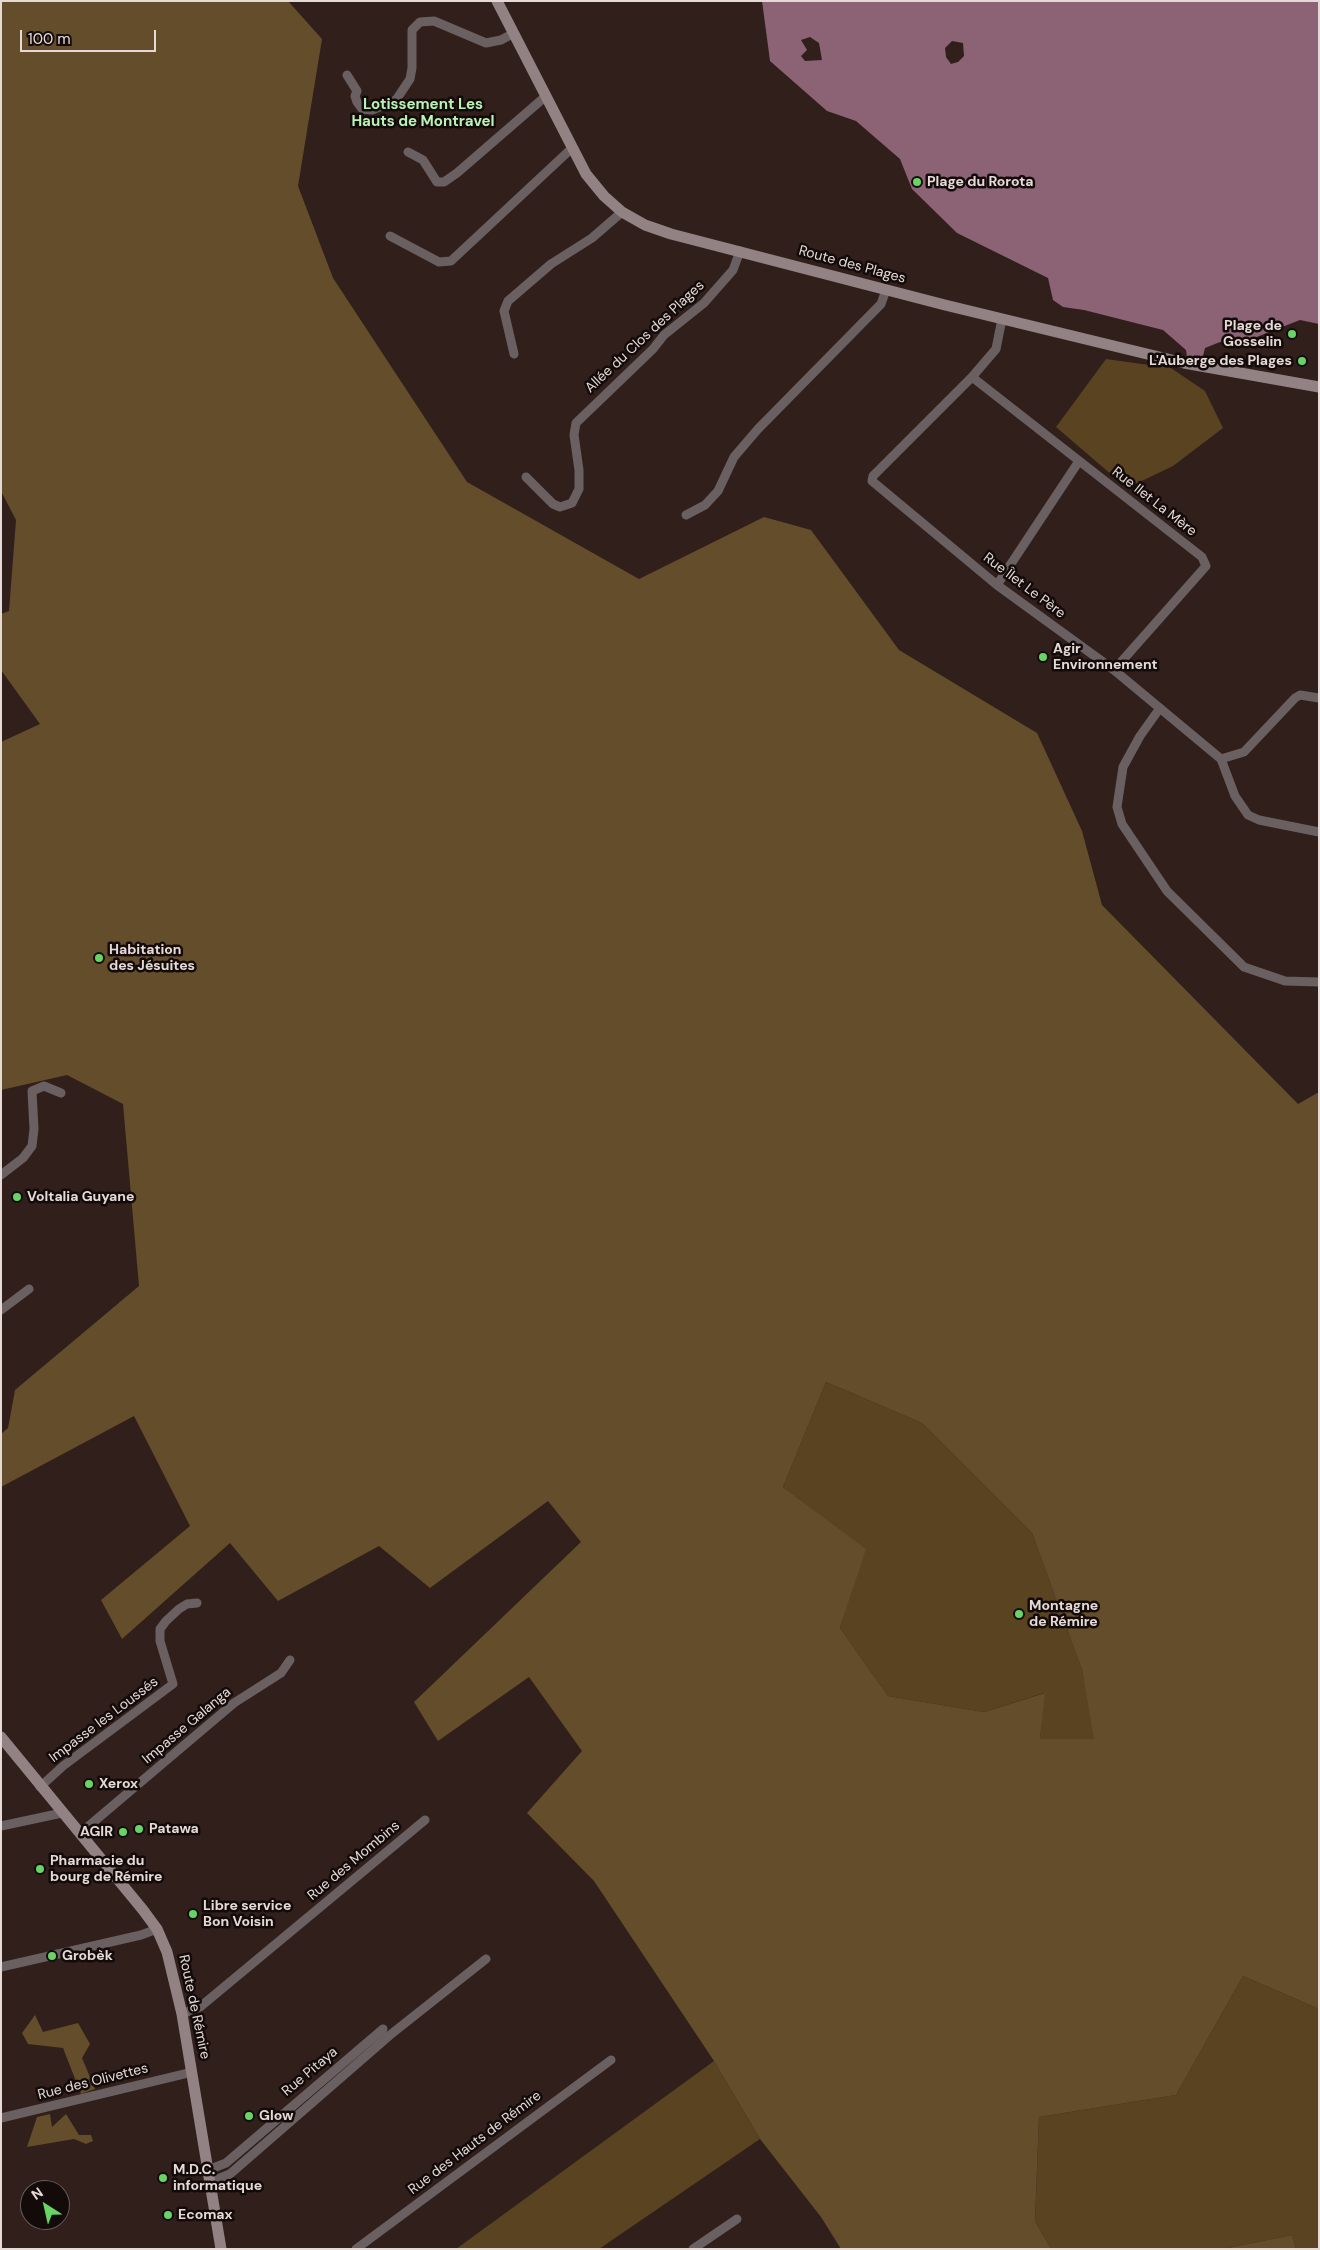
<!DOCTYPE html>
<meta charset="utf-8">
<style>
body{margin:0}
#map{position:relative;width:1320px;height:2250px;overflow:hidden;background:#311f1b;font-family:"DM Sans",sans-serif}
canvas{display:block}
.frame{position:absolute;inset:0;border:2px solid #e6dad7;pointer-events:none}
.north{position:absolute;left:20px;top:2180px;width:50px;height:50px;box-sizing:border-box;background:#130b0a;border:1px solid #675e5c;border-radius:50%;rotate:325deg;font-size:14px;font-weight:700;line-height:20px;text-align:center;color:#e6dad7}
.north::after{content:'';display:block;margin:auto;width:18px;height:22px;background:#68d465;clip-path:polygon(50% 0,100% 100%,50% 72%,0 100%)}
.scale{position:absolute;left:20px;top:30px;width:136px;height:22px;box-sizing:border-box;border:2px solid #e6dad7;border-top:0;padding-left:6px;font-size:15px;line-height:18px;white-space:nowrap;color:#e6dad7;-webkit-text-stroke:4px #130b0a;paint-order:stroke}
</style>
<div id="map">
<canvas width="1320" height="2250"></canvas>
<div class="frame"></div>
<div class="north">N</div>
<div class="scale">100 m</div>
</div>
<script>
const c = document.querySelector('canvas').getContext('2d');
c.lineJoin = 'round';
function paint(path, color) { c.fillStyle = color; c.fill(path, 'evenodd'); }
const shape = rows => new Path2D(rows.map(r => 'M' + r).join(''));
function stroke(path, color, width, dash) { c.strokeStyle = color; c.lineWidth = width; c.lineCap = dash ? 'butt' : 'round'; c.setLineDash(dash || []); c.stroke(path); }
function drawText(font, color, halo, rows, align = 'center') {
  c.font = font + ' "DM Sans",sans-serif'; c.lineWidth = 5; c.setLineDash([]); c.textBaseline = 'middle'; c.strokeStyle = halo; c.fillStyle = color; for (const [text, x, y, turn = 0] of rows) {
    c.save(); c.translate(x, y); c.rotate((+turn || 0) * Math.PI / 180); c.textAlign = isNaN(turn) ? turn : align; if (halo) c.strokeText(text, 0, 0); c.fillText(text, 0, 0); c.restore();
  }
}
paint(shape([
 [1106,359,1171,368,1205,391,1223,428,1173,466,1127,488,1056,427],
 [826,1382,922,1423,1032,1533,1082,1670,1095,1739,1040,1739,1044,1693,984,1712,888,1696,840,1628,865,1549,783,1487],
 [1243,1976,1319,2009,1319,2249,1296,2249,1292,2235,1223,2249,1051,2249,1035,2221,1039,2117,1176,2095],
 [714,2061,760,2139,599,2249,456,2249]
]), '#594321');
paint(shape([
 [1,1,288,1,322,39,298,186,333,278,467,482,639,579,764,517,811,530,899,650,1037,733,1082,831,1102,905,1298,1104,1319,1092,1319,2009,1243,1976,1176,2095,1039,2117,1035,2221,1051,2249,841,2249,821,2217,760,2139,714,2061,594,1881,527,1813,582,1751,529,1677,438,1741,414,1702,581,1542,548,1501,430,1588,379,1546,278,1601,230,1543,122,1639,101,1600,190,1526,134,1416,1,1487,1,1434,8,1428,15,1390,139,1286,123,1104,67,1075,1,1090,1,742,40,724,1,670,1,614,9,611,16,520,1,491],
 [826,1382,922,1423,1032,1533,1082,1670,1094,1739,1040,1739,1045,1693,984,1712,888,1696,840,1628,866,1549,783,1487],
 [35,2015,43,2032,78,2023,90,2044,82,2058,95,2089,81,2094,63,2048,28,2044,22,2033],
 [50,2114,52,2127,66,2114,79,2135,91,2135,93,2141,86,2144,74,2139,27,2147,37,2117],
 [1292,2235,1296,2249,1223,2249]
]), '#644d2a');
paint(shape([
 [762,1,1319,1,1319,324,1300,320,1254,338,1243,341,1220,342,1205,348,1202,360,1187,357,1186,350,1163,330,1084,310,1063,307,1053,300,1048,278,957,233,912,189,900,159,856,121,827,111,770,61],
 [810,37,819,43,822,60,805,61,801,56,807,50,801,40],
 [952,41,963,43,964,56,958,62,951,64,946,57,945,48]
]), '#8c6275');
stroke(shape([
 [347,75,357,91,355,96,357,102,362,109,372,110,396,100,410,79,412,68,412,30,420,22,434,21,486,43,501,40,514,33],
 [408,152,423,160,437,182,444,182,457,173,546,96],
 [390,236,439,262,451,261,571,149],
 [1002,319,996,349,972,377,873,476,872,481,997,585,1114,670,1221,759,1235,796,1248,815,1259,820,1319,832],
 [514,354,504,311,508,301,551,264,592,238,622,212],
 [972,377,1202,557,1206,566,1114,670],
 [526,477,553,504,560,507,572,503,579,489,579,470,574,435,576,423,653,349,664,335,704,303,733,270,740,251],
 [686,515,705,505,718,491,734,457,758,429,881,304,886,290],
 [997,585,1079,461],
 [1160,708,1140,736,1123,767,1117,807,1122,824,1167,891,1244,967,1285,981,1319,982],
 [1221,759,1244,752,1295,698,1300,695,1319,698],
 [1,1175,23,1158,32,1146,34,1129,32,1091,44,1086,61,1093],
 [1,1310,29,1289],
 [40,1787,63,1766,173,1684,160,1641,160,1629,166,1621,179,1609,187,1604,197,1603],
 [1,1826,62,1813],
 [82,1836,84,1830,234,1703,281,1673,290,1660],
 [1,1967,141,1935,157,1929],
 [182,2014,200,2007,425,1820],
 [1,2118,192,2072],
 [208,2170,226,2163,383,2029],
 [210,2182,230,2174,390,2035,486,1959],
 [356,2249,611,2060],
 [693,2249,737,2219]
]), '#6a6061', 9);
stroke(shape([
 [497,1,586,174,604,196,622,212,645,225,671,234,945,305,1184,363,1319,387],
 [1,1737,143,1910,157,1929,167,1952,182,2014,221,2249]
]), '#928284', 11);
for (const [x, y, r, color] of [
 [917,182,5,"#68d465"],
 [1292,334,5,"#68d465"],
 [1302,361,5,"#68d465"],
 [1043,657,5,"#68d465"],
 [99,958,5,"#68d465"],
 [17,1197,5,"#68d465"],
 [1019,1614,5,"#68d465"],
 [89,1784,5,"#68d465"],
 [139,1829,5,"#68d465"],
 [123,1832,5,"#68d465"],
 [40,1869,5,"#68d465"],
 [193,1914,5,"#68d465"],
 [52,1956,5,"#68d465"],
 [249,2116,5,"#68d465"],
 [163,2178,5,"#68d465"],
 [168,2215,5,"#68d465"]
]) { const dot = new Path2D(); dot.arc(x, y, r, 0, 2 * Math.PI); c.fillStyle = color; c.fill(dot); stroke(dot, '#130b0a', 2); }
drawText('bold 14px', '#e6dad7', '#130b0a', [
 ["Plage du Rorota",927,182],
 ["Plage de",1282,326,"right"],
 ["Gosselin",1282,342,"right"],
 ["L'Auberge des Plages",1292,361,"right"],
 ["Agir",1053,649],
 ["Environnement",1053,665],
 ["Habitation",109,950],
 ["des Jésuites",109,966],
 ["Voltalia Guyane",27,1197],
 ["Montagne",1029,1606],
 ["de Rémire",1029,1622],
 ["Xerox",99,1784],
 ["Patawa",149,1829],
 ["AGIR",113,1832,"right"],
 ["Pharmacie du",50,1861],
 ["bourg de Rémire",50,1877],
 ["Libre service",203,1906],
 ["Bon Voisin",203,1922],
 ["Grobèk",62,1956],
 ["Glow",259,2116],
 ["M.D.C.",173,2170],
 ["informatique",173,2186],
 ["Ecomax",178,2215]
], 'left');
drawText('14px', '#e6dad7', '#130b0a', [
 ["Route des Plages",852,265,15],
 ["Allée du Clos des Plages",645,337,-43],
 ["Rue Ilet La Mère",1154,502,38],
 ["Rue Îlet Le Père",1024,586,37],
 ["Impasse les Loussés",104,1720,-37],
 ["Impasse Galanga",187,1726,-40],
 ["Rue des Mombins",354,1861,-40],
 ["Route de Rémire",194,2007,78],
 ["Rue Pitaya",310,2072,-40],
 ["Rue des Olivettes",93,2082,-14],
 ["Rue des Hauts de Rémire",475,2143,-37]
]);
drawText('bold 15px', '#baf2b6', '#130b0a', [
 ["Lotissement Les",423,105],
 ["Hauts de Montravel",423,122]
]);
</script>
